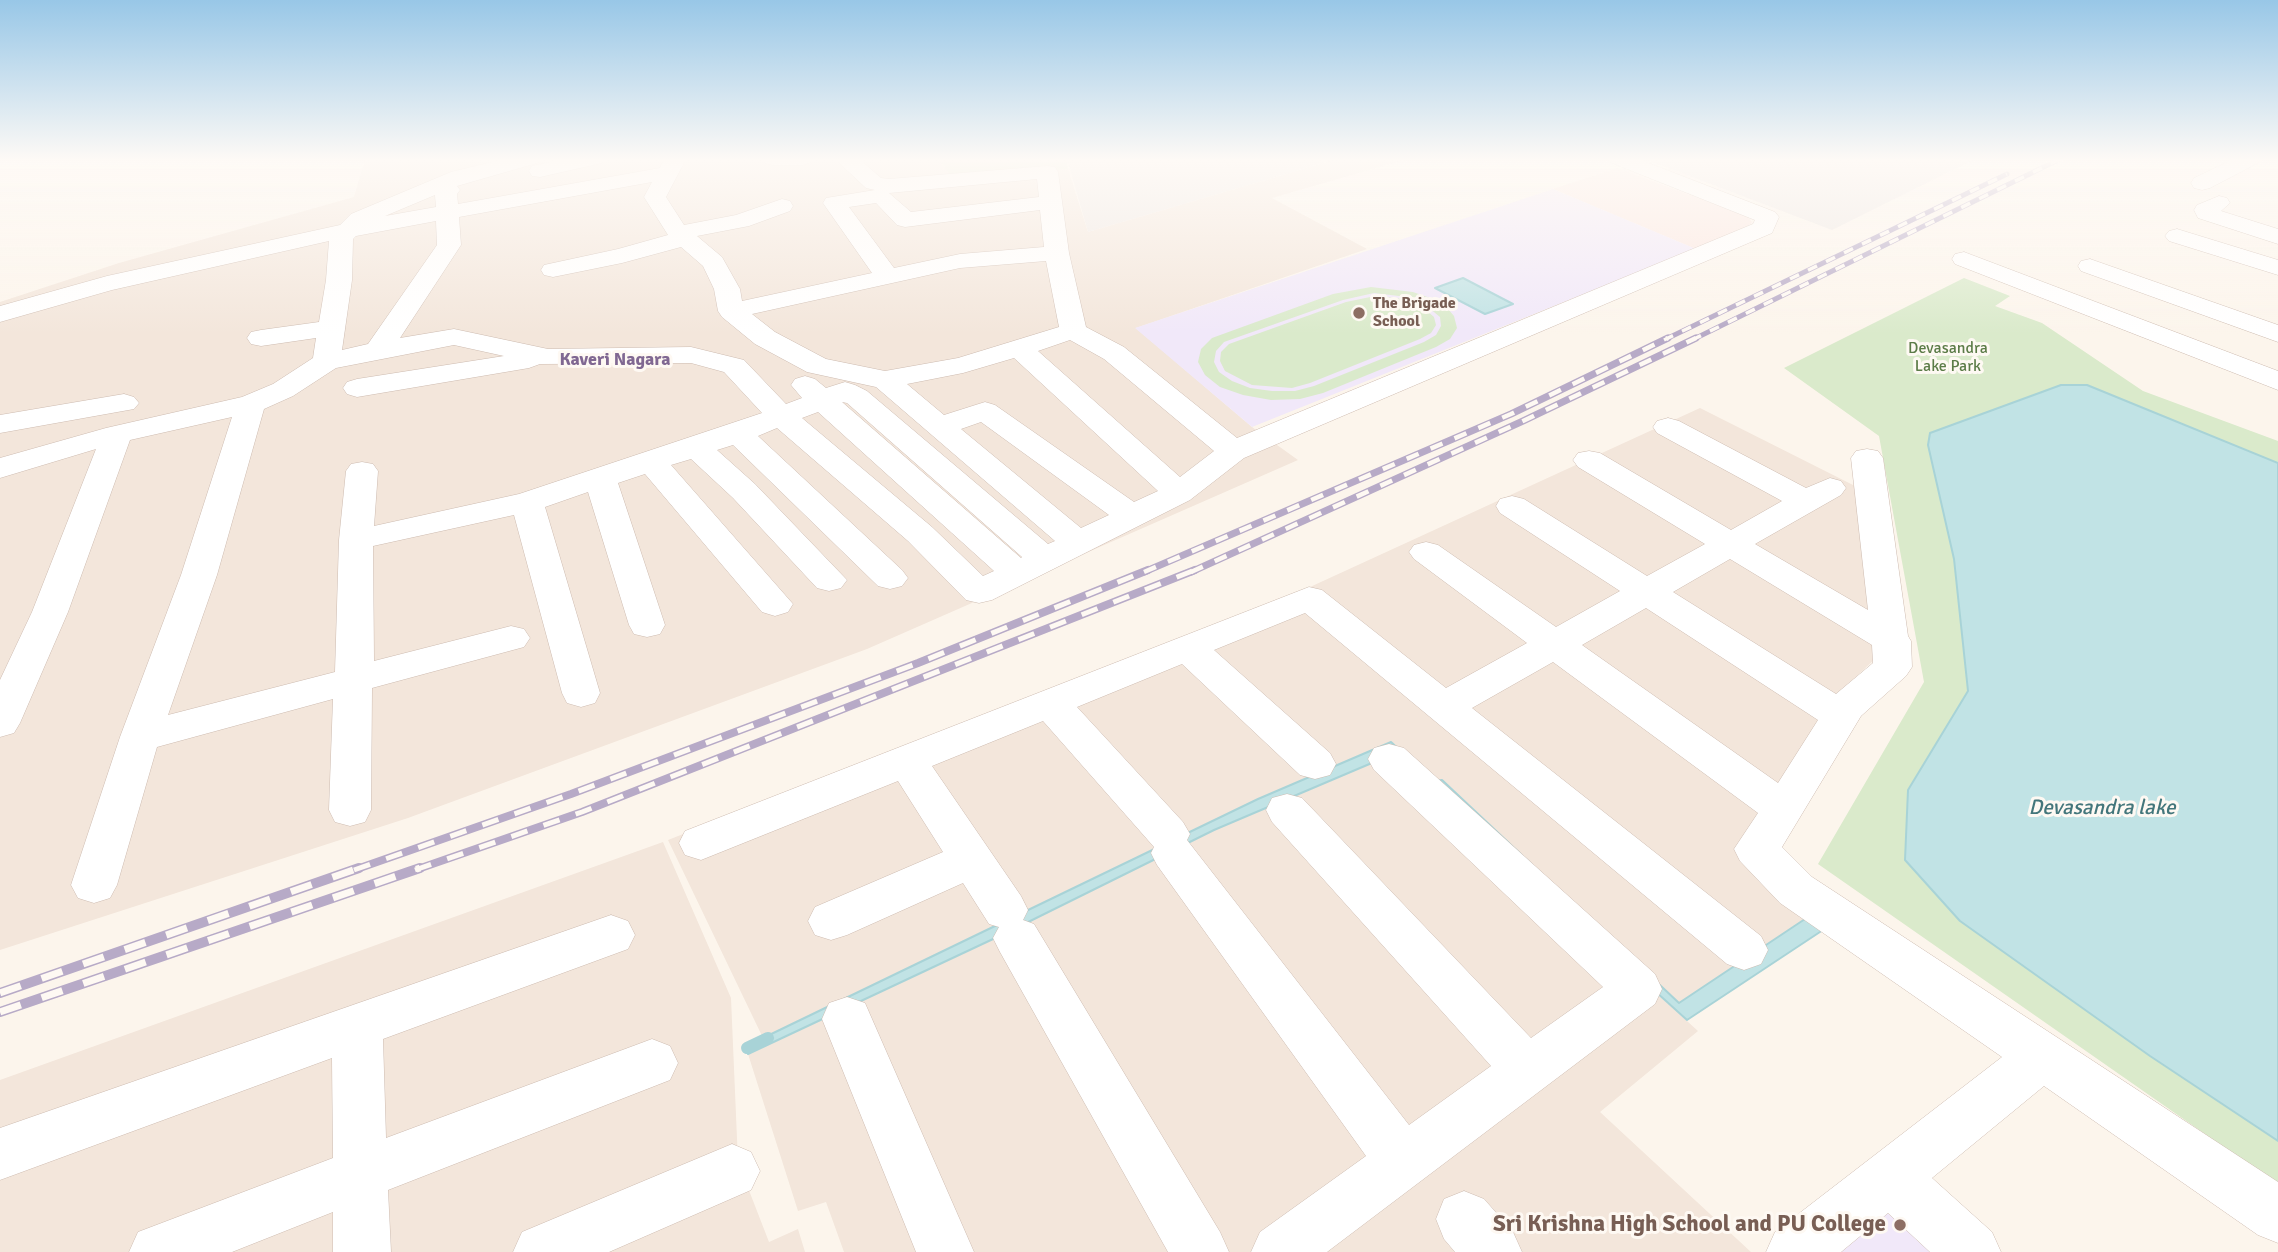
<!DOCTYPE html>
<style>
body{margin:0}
canvas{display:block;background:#fcf5ec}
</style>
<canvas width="2278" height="1252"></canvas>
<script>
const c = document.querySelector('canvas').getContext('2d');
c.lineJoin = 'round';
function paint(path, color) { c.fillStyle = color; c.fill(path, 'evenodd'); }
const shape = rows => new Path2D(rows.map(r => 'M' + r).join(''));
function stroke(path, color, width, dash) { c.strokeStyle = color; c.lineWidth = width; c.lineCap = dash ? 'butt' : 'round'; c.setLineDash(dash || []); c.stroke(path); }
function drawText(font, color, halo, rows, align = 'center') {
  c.font = font + ' Signika,sans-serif'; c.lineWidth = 6; c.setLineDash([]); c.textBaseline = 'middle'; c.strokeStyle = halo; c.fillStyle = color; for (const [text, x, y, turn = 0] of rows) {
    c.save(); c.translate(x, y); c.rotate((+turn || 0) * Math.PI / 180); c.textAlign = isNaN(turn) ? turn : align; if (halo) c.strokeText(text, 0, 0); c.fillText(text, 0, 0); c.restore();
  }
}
paint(shape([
 [365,159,938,159,952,175,1068,169,1088,232,1337,159,1407,159,1272,198,1367,249,1136,328,1252,427,1298,460,867,649,408,818,0,950,0,302,119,263,354,197],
 [1700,408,1855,486,1879,655,1837,695,1737,851,1814,913,1679,1003,1442,780,1433,781,1391,742,1258,799,763,1038,668,840,1310,587],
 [1393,754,1698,1031,1600,1112,1751,1252,844,1252,826,1202,798,1211,748,1054,1008,932,1214,830],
 [663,842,731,998,738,1162,769,1242,798,1229,805,1252,0,1252,0,1080]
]), '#f3e6db');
paint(shape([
 [1617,168,1747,216,1752,222,1746,229,1696,249,1553,189]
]), '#fbe7e1');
paint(shape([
 [1067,159,1337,159,1088,232],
 [1645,159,1975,159,1832,230]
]), '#eee8e4');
paint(shape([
 [1553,189,1696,249,1252,427,1135,328],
 [1903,1197,1960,1252,1835,1252]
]), '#f1e8f9');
paint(shape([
 [938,159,1067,159,1068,169,951,175],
 [1964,278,2010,296,1995,306,2042,323,2143,391,2278,441,2278,463,2087,385,2061,385,1928,445,1954,559,1968,691,1908,790,1905,860,1960,921,2150,1056,2278,1141,2278,1185,1818,864,1924,682,1879,436,1784,368],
 [1371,287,1413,292,1433,299,1448,309,1454,316,1457,328,1450,339,1436,347,1323,393,1300,399,1271,400,1243,395,1220,387,1205,375,1198,362,1201,349,1212,338,1333,294],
 [1374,293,1407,297,1423,303,1440,317,1441,326,1436,335,1424,342,1314,386,1295,391,1272,391,1250,388,1232,381,1219,372,1214,362,1216,351,1224,342,1343,300],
 [1375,296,1405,299,1420,305,1434,317,1436,325,1431,333,1420,339,1310,383,1292,388,1252,385,1225,371,1220,361,1221,352,1229,344,1346,302]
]), '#daeacb');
const water = shape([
 [1463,278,1513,304,1485,314,1435,288,1463,278],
 [2061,385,2087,385,2278,463,2278,1141,2150,1056,1960,921,1905,860,1908,790,1968,691,1954,559,1928,445,1930,433,2061,385],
 [1391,742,1433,781,1442,780,1679,1003,1814,913,1829,926,1687,1020,1393,754,1214,830,1008,932,748,1054,763,1038,1258,799,1391,742]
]);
paint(water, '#c1e3e5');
stroke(water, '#a8d3d7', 2);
stroke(shape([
 [747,1048,768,1038]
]), '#a8d3d7', 12);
const minor = shape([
 [505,159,541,159,537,163,457,186,460,190,457,194,458,204,660,168,664,159,686,159,666,197,684,225,736,215,782,199,790,201,793,206,790,211,749,226,697,236,722,257,740,289,742,301,872,273,823,203,826,198,875,190,866,188,835,159,859,159,881,178,889,179,1047,166,1055,167,1058,172,1069,253,1086,327,1124,347,1237,438,1753,224,1755,220,1612,163,1608,159,1638,159,1775,212,1779,217,1772,233,1244,458,1190,500,992,600,979,603,966,600,908,541,777,428,758,436,902,570,908,578,902,586,890,589,878,586,733,445,717,450,755,484,847,580,841,588,829,591,817,588,733,498,691,459,671,465,793,604,788,612,775,616,762,612,645,474,618,483,665,625,660,634,647,637,634,634,629,625,588,492,545,507,600,693,595,703,581,707,567,703,562,693,514,515,373,546,374,661,511,626,524,629,530,638,524,647,372,688,371,810,365,822,350,826,335,822,329,810,333,699,157,747,117,885,110,898,94,903,78,898,71,885,120,737,181,575,232,417,130,440,68,612,20,723,14,733,0,737,0,680,32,612,96,449,0,478,0,458,106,428,242,397,273,384,313,358,316,338,261,346,251,344,247,338,251,332,261,330,319,322,326,280,329,241,112,290,0,322,0,306,107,276,340,225,351,214,451,172,505,159],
 [1037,179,1039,197,911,212,889,193,1037,179],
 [652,182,644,197,668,235,618,249,544,265,541,270,544,275,553,277,622,263,681,247,703,266,714,289,718,311,722,317,755,344,807,372,876,387,1055,541,1048,544,867,391,855,385,845,382,826,388,815,379,805,376,795,379,791,385,802,398,786,404,744,360,691,347,548,349,454,329,400,338,461,245,459,217,652,182],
 [435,195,436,207,385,216,435,195],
 [876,203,897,225,905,227,1040,210,1044,247,960,254,894,268,849,207,876,203],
 [436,221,437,245,368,344,342,350,352,280,353,239,356,236,436,221],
 [1046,261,1059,327,958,358,885,371,826,359,775,332,752,314,960,268,1046,261],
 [1070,340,1104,359,1214,451,1180,477,1038,351,1070,340],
 [454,345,504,356,357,379,347,382,343,388,347,394,357,397,529,368,540,364,691,363,724,372,762,413,519,494,374,526,378,471,373,464,362,462,351,464,346,471,339,540,335,672,168,715,217,575,264,409,293,396,336,368,454,345],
 [1014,358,1158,491,1134,502,995,405,985,402,944,415,907,384,963,373,1014,358],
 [842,402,847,403,1022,557,1021,558,842,402],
 [818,412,994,571,983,576,932,527,802,418,818,412],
 [981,422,1109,515,1081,528,961,429,981,422],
 [566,159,606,159,602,163,540,177,532,176,529,171,532,166,566,159],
 [761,159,813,159,809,163,802,165,772,165,765,163,761,159],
 [2234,159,2262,159,2258,163,2210,188,2202,190,2194,188,2191,183,2194,178,2234,159],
 [2219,196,2227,198,2230,203,2221,211,2278,229,2278,244,2198,218,2194,210,2197,205,2219,196],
 [2177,229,2278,260,2278,275,2169,241,2165,236,2169,231,2177,229],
 [1964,252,2278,371,2278,390,1955,264,1952,259,1955,254,1964,252],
 [2090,259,2278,325,2278,342,2081,271,2078,266,2081,261,2090,259],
 [124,394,134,397,139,403,134,409,0,433,0,415,124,394],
 [1668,418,1679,421,1806,488,1830,478,1841,481,1846,488,1841,495,1755,544,1868,610,1851,458,1856,451,1867,449,1878,451,1883,458,1908,636,1911,641,1912,667,1906,676,1861,716,1782,847,1812,877,2278,1182,2278,1243,2258,1235,2044,1086,1932,1178,1992,1232,2001,1252,1930,1252,1888,1213,1841,1252,1766,1252,1775,1232,2002,1057,1780,903,1740,861,1734,849,1758,813,1553,662,1472,708,1761,936,1768,950,1761,964,1744,970,1727,964,1305,613,1214,650,1330,753,1336,764,1330,775,1315,779,1300,775,1182,664,1077,707,1183,822,1190,834,1187,840,1409,1125,1491,1066,1272,822,1266,810,1272,798,1287,794,1302,798,1531,1038,1603,987,1374,770,1368,759,1374,748,1389,744,1404,748,1655,974,1662,989,1655,1004,1327,1252,1251,1252,1260,1232,1366,1156,1157,865,1151,853,1154,847,1043,721,932,766,1021,896,1028,910,1023,920,1034,924,1220,1232,1229,1252,1168,1252,1000,952,993,938,999,927,989,924,963,883,847,935,831,940,815,935,808,921,815,907,943,852,898,781,701,860,685,855,679,843,685,831,1309,587,1322,590,1446,688,1527,643,1414,559,1409,552,1414,545,1426,542,1438,545,1556,627,1620,591,1500,513,1496,506,1500,499,1512,496,1524,499,1647,576,1705,544,1578,467,1573,460,1578,453,1589,451,1600,453,1731,530,1782,501,1657,433,1653,427,1657,421,1668,418],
 [1730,559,1872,645,1873,663,1836,694,1673,592,1730,559],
 [1646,608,1818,720,1778,783,1582,645,1646,608],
 [611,915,628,921,635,935,628,949,383,1039,386,1138,652,1039,670,1046,678,1063,670,1080,388,1190,391,1252,333,1252,333,1212,232,1252,129,1252,138,1232,333,1158,332,1058,0,1180,0,1128,611,915],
 [847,997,865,1003,974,1252,916,1252,822,1019,829,1003,847,997],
 [732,1144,751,1152,760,1171,751,1190,609,1252,513,1252,522,1232,732,1144],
 [1464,1191,1484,1199,1513,1232,1522,1252,1455,1252,1444,1239,1436,1219,1444,1199,1464,1191]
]);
stroke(minor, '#cebcb1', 1);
paint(minor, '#fff');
const railFar3 = shape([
 [1664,340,2007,174],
 [1692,340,2060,159]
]);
const railFar2 = shape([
 [1144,572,1511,414,1668,338],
 [1191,572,1523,421,1696,338]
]);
const railFar1 = shape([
 [354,870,571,794,918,663,1148,570],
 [415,870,582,812,1195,570]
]);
const rail = shape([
 [0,993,359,868],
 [0,1012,420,868]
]);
stroke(railFar3, '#b7aac7', 5);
stroke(railFar2, '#b7aac7', 7);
stroke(railFar1, '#b7aac7', 8);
stroke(rail, '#b7aac7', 10);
stroke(railFar3, '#fef9f3', 3.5, [10]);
stroke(railFar2, '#fef9f3', 4.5, [13]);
stroke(railFar1, '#fef9f3', 5, [17]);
stroke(rail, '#fef9f3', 7, [22]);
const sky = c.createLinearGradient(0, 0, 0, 334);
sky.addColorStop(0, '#98c7e7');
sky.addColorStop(0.48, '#fefaf6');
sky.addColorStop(1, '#fefaf600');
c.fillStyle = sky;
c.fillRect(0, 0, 2278, 334);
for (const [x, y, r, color] of [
 [1359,313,7,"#8d6e63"],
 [1900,1225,7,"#8d6e63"]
]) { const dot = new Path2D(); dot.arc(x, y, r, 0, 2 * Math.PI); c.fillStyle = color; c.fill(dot); stroke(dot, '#fef9f3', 2.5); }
drawText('bold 16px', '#785e54', '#fef9f3', [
 ["The Brigade",1373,304],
 ["School",1373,322]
], 'left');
drawText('16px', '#5c7c48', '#fef9f3', [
 ["Devasandra",1948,349],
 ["Lake Park",1948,367]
]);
drawText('bold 18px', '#806892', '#fef9f3', [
 ["Kaveri Nagara",615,360]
]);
drawText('italic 21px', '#43767b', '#fef9f3', [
 ["Devasandra lake",2102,808]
]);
drawText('bold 23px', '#785e54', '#fef9f3', [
 ["Sri Krishna High School and PU College",1886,1225]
], 'right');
</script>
